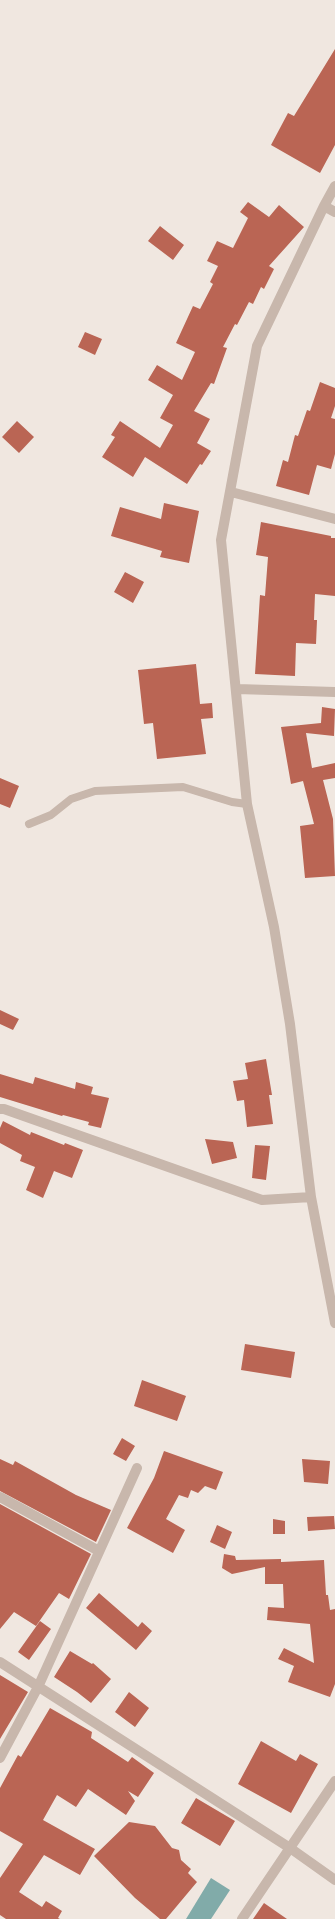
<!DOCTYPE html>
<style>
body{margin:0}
canvas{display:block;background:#f0e7e0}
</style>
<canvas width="335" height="1919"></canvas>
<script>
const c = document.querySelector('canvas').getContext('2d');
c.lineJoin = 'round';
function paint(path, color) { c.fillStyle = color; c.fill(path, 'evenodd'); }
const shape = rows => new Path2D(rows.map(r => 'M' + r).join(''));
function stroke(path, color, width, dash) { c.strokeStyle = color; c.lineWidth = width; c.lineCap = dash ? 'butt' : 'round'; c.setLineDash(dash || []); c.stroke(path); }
paint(shape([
 [211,1878,230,1890,211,1919,186,1919]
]), '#81aba9');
paint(shape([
 [335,49,335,145,320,173,271,145,288,113,294,116],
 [248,202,269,217,279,205,304,227,269,266,274,269,264,289,261,287,253,304,249,302,237,325,235,324,223,347,227,348,214,384,211,383,194,411,210,419,197,443,211,451,202,465,200,464,187,484,145,457,133,477,102,457,115,437,111,435,120,421,160,448,173,425,160,418,173,395,148,380,157,365,182,380,195,352,176,343,193,306,200,309,213,284,210,282,218,266,207,261,217,241,233,248,248,218,240,212],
 [160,226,184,245,173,260,148,241],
 [85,332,102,339,95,355,78,347],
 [320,382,335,388,335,406,331,418,335,419,335,454,331,469,317,465,309,495,276,486,283,460,288,462,295,435,298,436,307,410,310,411],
 [17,421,34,437,19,453,2,437],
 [164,503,199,511,189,563,160,557,162,551,111,536,120,507,161,519],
 [261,522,331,536,331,538,335,538,335,596,315,594,314,620,317,620,316,644,296,643,295,676,255,674,260,595,265,596,268,557,256,555],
 [125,572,144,582,133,603,114,592],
 [196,664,200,704,212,703,213,718,201,719,206,754,157,759,153,723,144,724,138,670],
 [322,707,335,709,334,736,306,733,312,768,335,763,335,778,323,780,333,819,335,876,305,878,300,826,314,824,303,781,291,784,281,727,321,723],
 [0,778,19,786,10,808,0,804],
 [0,1010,19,1019,13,1030,0,1024],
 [266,1059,272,1095,269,1095,273,1124,247,1127,244,1100,237,1101,233,1081,248,1079,245,1063],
 [0,1074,33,1084,35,1077,75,1089,76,1082,93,1087,91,1094,109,1098,101,1128,88,1125,89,1122,63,1115,62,1116,0,1097],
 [3,1121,30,1135,31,1132,64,1145,65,1143,83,1150,72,1178,54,1171,43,1198,26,1190,35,1167,20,1161,22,1155,0,1143,0,1128],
 [205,1139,233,1142,237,1158,212,1164],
 [255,1145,270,1146,266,1180,252,1178],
 [245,1344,295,1352,291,1378,241,1370],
 [142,1380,186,1396,177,1421,134,1406],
 [122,1438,135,1446,126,1461,113,1454],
 [164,1451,223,1472,216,1490,205,1486,198,1493,191,1490,188,1498,179,1495,166,1519,185,1530,173,1553,127,1528,154,1478],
 [0,1459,13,1465,15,1461,76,1495,111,1510,96,1542,0,1491],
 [302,1459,330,1461,328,1484,304,1482],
 [0,1504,91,1554,69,1599,59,1593,36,1626,14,1612,0,1629],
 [334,1516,335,1529,308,1531,307,1517],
 [273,1519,285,1521,285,1534,273,1534],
 [217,1525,232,1532,225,1549,210,1542],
 [224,1554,235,1556,236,1560,281,1559,281,1562,324,1560,326,1595,328,1595,330,1610,335,1609,335,1684,330,1697,288,1682,294,1666,278,1659,284,1648,314,1663,310,1624,267,1620,268,1607,284,1608,283,1584,265,1584,265,1567,232,1574,222,1568],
 [99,1593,138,1627,142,1622,152,1631,136,1650,86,1608],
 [40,1621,51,1629,29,1660,18,1652],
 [70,1651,92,1664,93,1663,111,1679,91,1703,77,1692,54,1677],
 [0,1675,28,1692,0,1739],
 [129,1692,149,1708,135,1727,115,1712],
 [50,1708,92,1732,91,1738,128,1762,132,1757,154,1773,138,1797,128,1791,135,1801,126,1815,88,1789,76,1807,57,1795,43,1820,95,1849,80,1875,44,1855,19,1892,42,1907,46,1901,62,1911,58,1918,60,1919,6,1919,0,1915,0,1878,23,1844,0,1831,0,1788,18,1755,21,1757],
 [261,1741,296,1761,300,1754,318,1764,291,1813,238,1784],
 [196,1798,235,1821,220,1846,181,1823],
 [129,1822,155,1826,172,1848,179,1850,181,1860,191,1869,188,1873,197,1882,166,1919,160,1919,135,1898,94,1856],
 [264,1903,287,1919,253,1919]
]), '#ba6554');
stroke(shape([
 [29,824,51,815,71,799,95,791,183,787,232,802,247,804]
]), '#c8b7ac', 8);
stroke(shape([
 [335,186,324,206,257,346,221,540,247,804,274,927,290,1024,311,1197,335,1323],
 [324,206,335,212],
 [231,492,335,519],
 [237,689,335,692],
 [0,1109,4,1109,262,1200,311,1197],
 [0,1497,99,1551],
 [0,1662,290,1848,335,1880],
 [0,1758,38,1687,137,1468],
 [242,1919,335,1781]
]), '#c8b7ac', 10);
</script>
